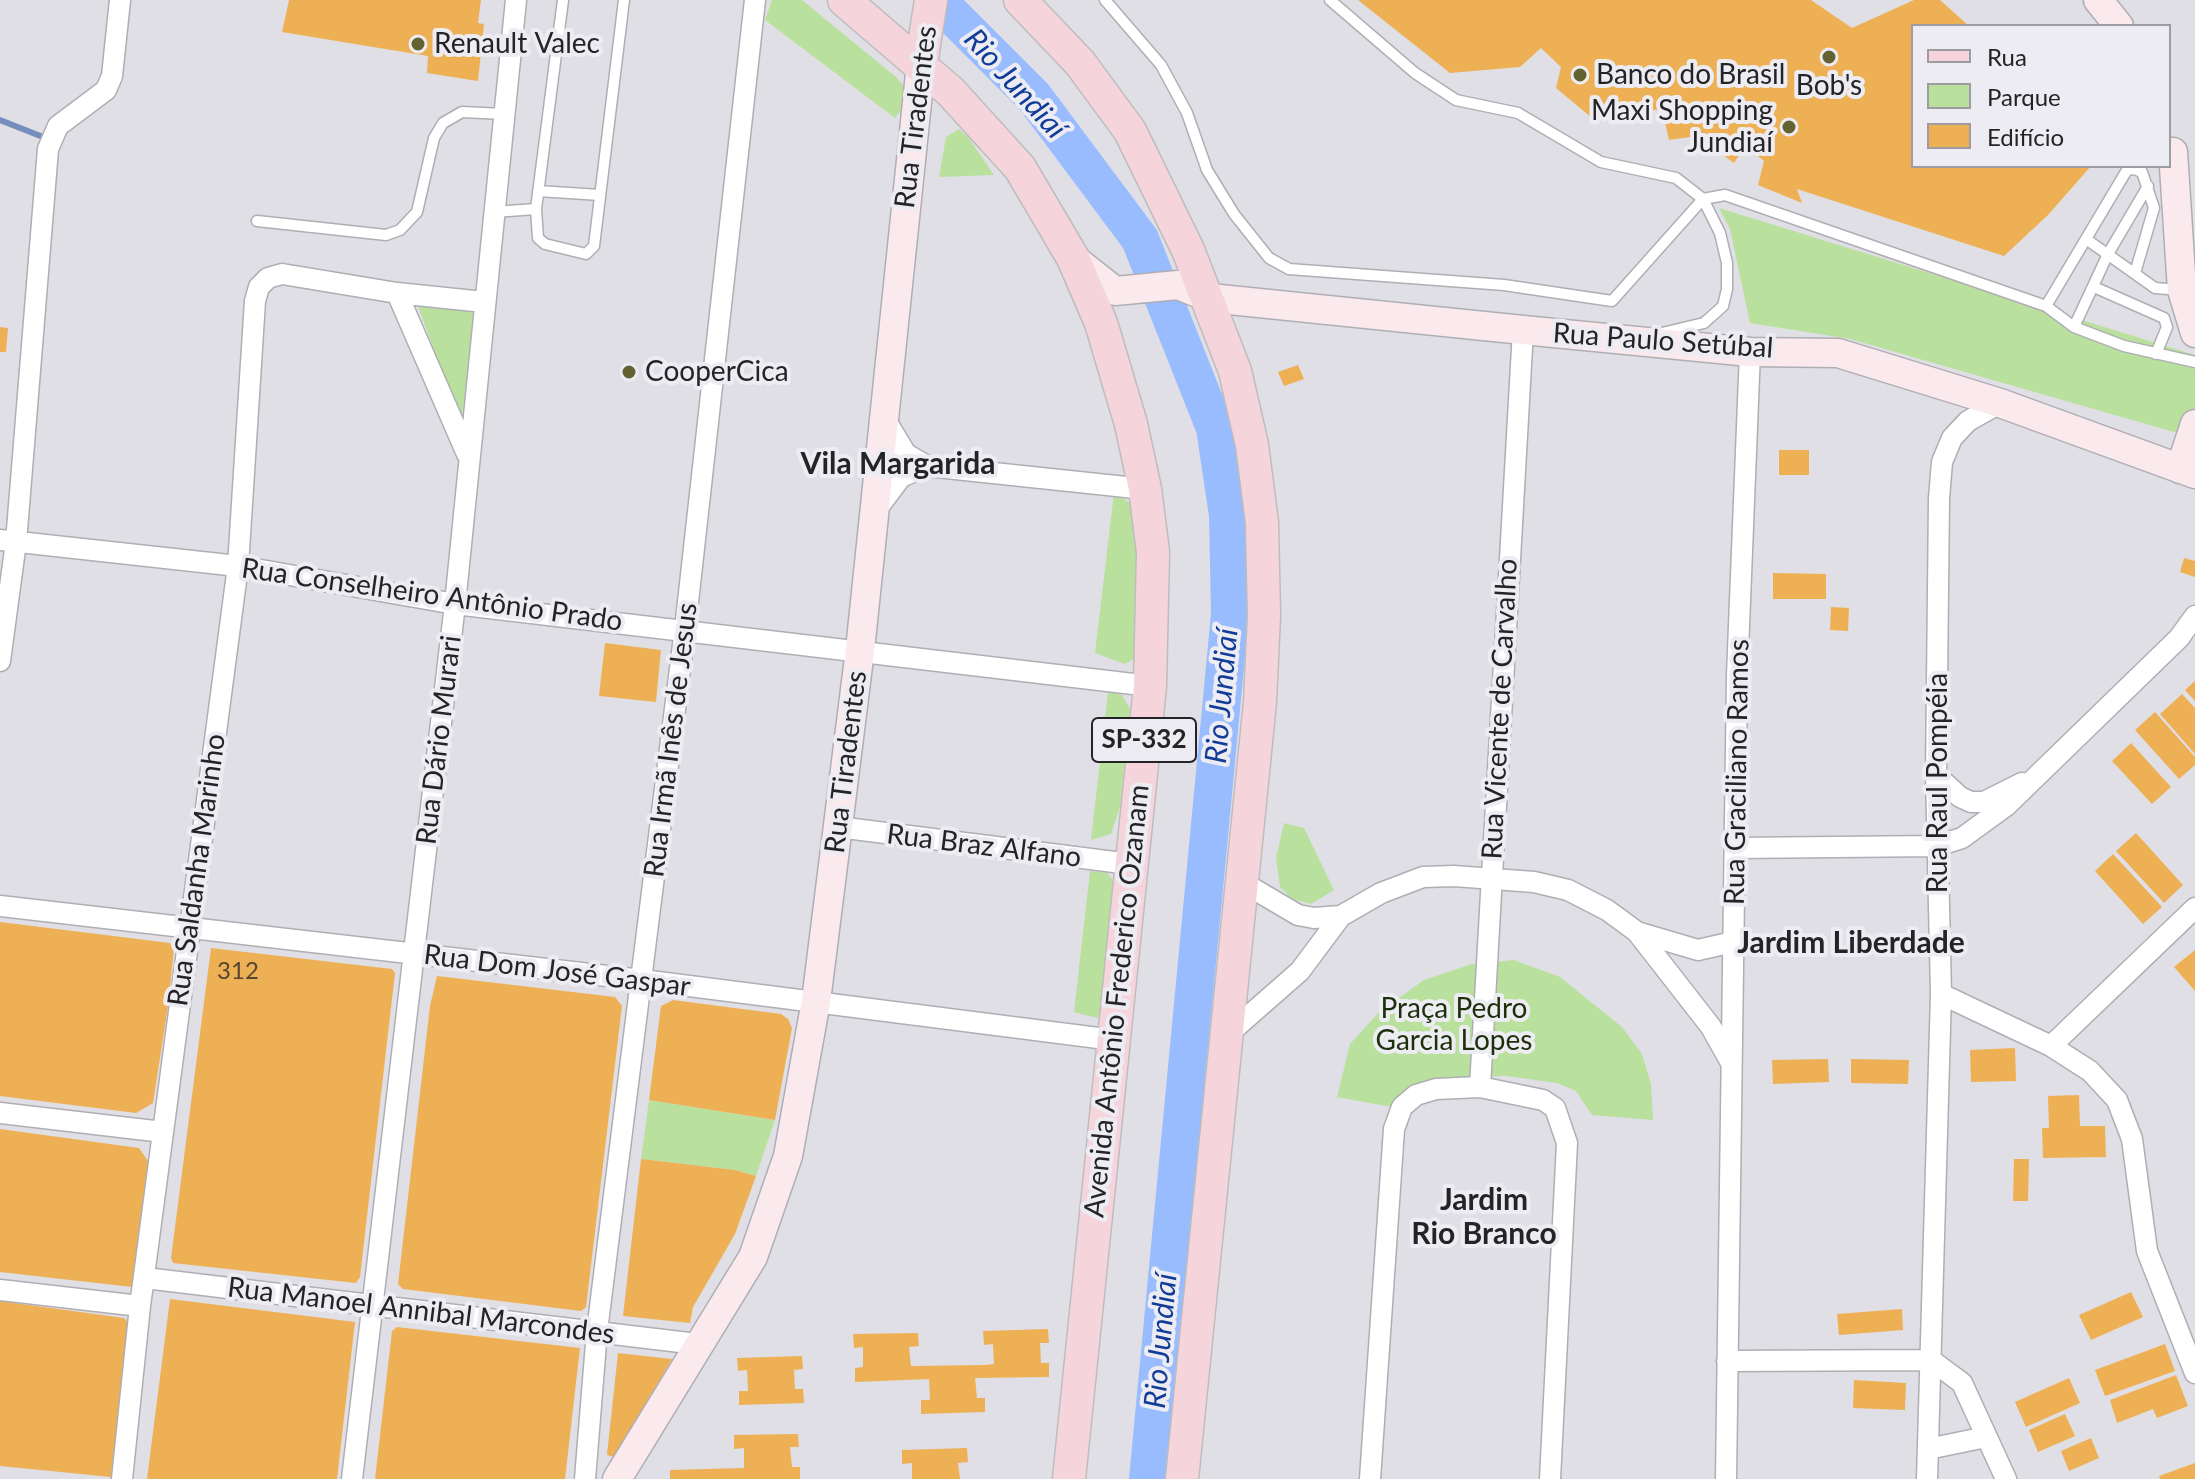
<!DOCTYPE html>
<meta charset="utf-8">
<style>
body{margin:0}
#map{position:relative;width:2195px;height:1479px;overflow:hidden;background:#e0dfe5;font-family:Lato,sans-serif}
canvas{display:block}
.legend{position:absolute;left:1911px;top:24px;width:260px;height:144px;box-sizing:border-box;background:#edecf2;border:2px solid #9d9ca0;margin:0;padding:10px 14px;list-style:none;font-size:24px;color:#242426}
.legend li{display:flex;align-items:center;gap:16px;height:40px}
.legend b{width:40px;border:2px solid #9d9ca0}
</style>
<div id="map">
<canvas width="2195" height="1479"></canvas>
<ul class="legend">
<li><b style="height:10px;background:#f6d4dc"></b>Rua</li>
<li><b style="height:22px;background:#b9e19d"></b>Parque</li>
<li><b style="height:22px;background:#edb055"></b>Edifício</li>
</ul>
</div>
<script>
const c = document.querySelector('canvas').getContext('2d');
c.lineJoin = 'round';
function paint(path, color) { c.fillStyle = color; c.fill(path, 'evenodd'); }
const shape = rows => new Path2D(rows.map(r => 'M' + r).join(''));
function stroke(path, color, width, dash) { c.strokeStyle = color; c.lineWidth = width; c.lineCap = dash ? 'butt' : 'round'; c.setLineDash(dash || []); c.stroke(path); }
function drawText(font, color, halo, rows, align = 'center') {
  c.font = font + ' Lato,sans-serif'; c.lineWidth = 8; c.setLineDash([]); c.textBaseline = 'middle'; c.strokeStyle = halo; c.fillStyle = color; for (const [text, x, y, turn = 0] of rows) {
    c.save(); c.translate(x, y); c.rotate((+turn || 0) * Math.PI / 180); c.textAlign = isNaN(turn) ? turn : align; if (halo) c.strokeText(text, 0, 0); c.fillText(text, 0, 0); c.restore();
  }
}
paint(shape([
 [772,0,802,0,896,77,907,90,903,108,895,118,765,20],
 [959,129,968,137,994,175,939,177,946,137],
 [1719,208,2195,355,2195,438,1850,339,1750,323,1730,229],
 [418,306,476,312,462,416,437,358],
 [1114,493,1138,508,1137,657,1125,664,1095,653],
 [1108,692,1122,695,1130,709,1120,807,1111,834,1091,840],
 [1284,823,1304,828,1334,890,1311,904,1292,899,1280,887,1276,858],
 [1090,871,1107,873,1114,881,1103,1008,1097,1018,1074,1012],
 [1514,960,1560,977,1622,1027,1642,1054,1651,1084,1653,1120,1592,1115,1576,1091,1557,1083,1506,1076,1446,1078,1397,1108,1337,1097,1350,1044,1379,1012,1424,980,1472,964],
 [649,1100,775,1120,756,1176,735,1170,641,1159]
]), '#b9e19d');
stroke(shape([
 [0,120,43,137]
]), '#768ebe', 6);
stroke(shape([
 [937,0,1034,97,1140,239,1215,428,1228,515,1230,614,1148,1479]
]), '#99bcff', 38);
paint(shape([
 [289,0,481,0,478,23,484,24,478,81,427,73,428,56,282,32],
 [1358,0,1811,0,1852,28,1914,0,1940,0,1969,26,1913,26,1913,166,2091,166,2048,215,2004,256,1797,189,1802,203,1758,185,1764,161,1745,146,1734,163,1697,136,1669,140,1662,109,1592,118,1556,88,1561,67,1541,48,1520,67,1450,73],
 [0,327,8,328,6,352,0,352],
 [1298,365,1304,379,1284,386,1278,372],
 [1779,450,1809,450,1809,475,1779,475],
 [2184,558,2195,561,2195,577,2180,572],
 [1773,573,1826,574,1826,599,1773,599],
 [1831,607,1849,608,1848,631,1830,630],
 [605,643,661,650,656,702,599,696],
 [2195,681,2195,701,2185,690],
 [2182,694,2195,708,2195,754,2160,714],
 [2155,712,2195,757,2195,765,2179,779,2135,730],
 [2131,743,2171,787,2152,804,2112,761],
 [2136,833,2183,885,2164,903,2116,851],
 [2113,854,2162,907,2143,924,2095,871],
 [0,922,170,943,174,949,168,1006,153,1103,136,1113,0,1096],
 [211,948,392,969,395,973,360,1277,356,1283,173,1263,171,1258],
 [2195,950,2195,991,2174,967],
 [437,976,615,997,622,1006,586,1307,581,1311,403,1289,398,1284,430,1006],
 [673,1000,781,1014,788,1019,792,1028,775,1120,649,1100,661,1006],
 [2015,1048,2016,1081,1971,1082,1970,1050],
 [1828,1059,1829,1082,1773,1084,1772,1060],
 [1851,1059,1909,1060,1908,1084,1851,1083],
 [2079,1095,2080,1126,2105,1126,2106,1157,2043,1158,2042,1128,2049,1128,2048,1096],
 [0,1129,139,1148,148,1161,132,1287,0,1272],
 [641,1159,735,1170,756,1176,735,1234,693,1307,690,1323,623,1316],
 [2014,1159,2029,1159,2028,1201,2013,1201],
 [2131,1292,2143,1317,2091,1340,2079,1315],
 [170,1299,355,1322,337,1479,147,1479],
 [0,1301,124,1318,128,1322,111,1477,0,1466],
 [1902,1309,1903,1330,1839,1335,1837,1314],
 [397,1327,580,1348,565,1479,375,1479,392,1331],
 [1048,1329,1049,1343,1040,1343,1041,1363,1049,1363,1049,1377,975,1378,977,1398,985,1398,985,1412,921,1414,921,1400,930,1400,929,1379,855,1382,855,1368,863,1367,863,1347,854,1348,853,1334,918,1333,919,1346,909,1347,911,1366,984,1365,994,1364,993,1344,984,1345,983,1331],
 [2165,1344,2175,1371,2105,1396,2095,1370],
 [618,1353,672,1359,614,1457,607,1455],
 [802,1356,803,1369,794,1370,795,1389,803,1389,804,1403,739,1405,739,1391,748,1391,747,1370,738,1371,737,1358],
 [2176,1375,2188,1406,2157,1418,2153,1409,2117,1423,2110,1400],
 [2069,1378,2080,1403,2026,1427,2015,1402],
 [1854,1380,1906,1383,1905,1410,1853,1408],
 [2065,1414,2075,1436,2038,1452,2029,1430],
 [798,1434,799,1447,790,1447,792,1467,800,1467,800,1479,670,1479,670,1470,744,1468,744,1448,734,1449,734,1435],
 [2091,1438,2099,1458,2069,1471,2061,1451],
 [967,1448,968,1462,958,1463,960,1479,912,1479,912,1463,902,1464,902,1450],
 [2195,1463,2195,1479,2160,1479,2159,1476]
]), '#edb055');
const lane = shape([
 [563,0,536,209,538,238,545,244,586,254,594,246,624,0],
 [1105,0,1161,65,1187,113,1207,170,1234,214,1269,258,1289,269,1504,285,1612,301,1703,199,1725,195,2046,306,2074,327,2124,346,2195,362],
 [1330,0,1415,73,1456,100,1518,113,1601,162,1676,178,1703,199,1720,233,1727,263,1727,289,1723,306,1704,323,1662,333],
 [538,191,600,195],
 [494,212,536,209],
 [257,221,386,235,400,230,417,212,434,138,443,123,462,112,504,114],
 [2086,239,2155,288,2180,290],
 [2094,287,2164,318,2167,327,2156,354],
 [2046,306,2127,170,2134,169,2142,172,2154,208,2135,273],
 [2074,327,2108,254,2148,186]
]);
const street = shape([
 [397,293,467,454],
 [883,416,906,454,927,466,1145,489],
 [877,509,901,477,927,466],
 [0,540,238,566,455,604,1150,686],
 [0,661,16,542,48,149,58,126,106,90,112,76,120,0],
 [1936,775,1960,797,1971,802,1984,802,2022,783],
 [838,827,1130,864],
 [1735,848,1937,846,1962,838,2006,806,2179,638,2195,616],
 [1242,882,1298,915,1314,918,1341,916],
 [0,906,642,980,1114,1040],
 [1637,932,1698,950,1733,942],
 [1941,994,2051,1046,2090,1071,2117,1100,2132,1139,2147,1251,2195,1373],
 [1227,1035,1300,971,1341,916,1381,893,1423,877,1454,876,1534,882,1568,890,1607,910,1637,932,1711,1027,1730,1061],
 [2051,1046,2195,908],
 [1480,1087,1523,330],
 [0,1113,163,1132],
 [145,1278,697,1344],
 [0,1290,140,1306],
 [1727,1361,1931,1360,1962,1383,2006,1479],
 [1928,1449,1986,1437],
 [122,1479,140,1306,238,566,255,301,259,287,268,278,282,274,397,293,484,302],
 [352,1479,455,604,516,0],
 [585,1479,597,1331,685,629,755,0],
 [1370,1479,1394,1129,1402,1107,1416,1095,1436,1089,1480,1087,1543,1100,1555,1108,1567,1143,1550,1479],
 [1726,1479,1737,675,1750,352],
 [1927,1479,1941,994,1936,775,1939,498,1942,462,1952,438,1968,421,2000,403]
]);
const secondary = shape([
 [2098,0,2119,26],
 [2173,152,2182,290,2195,333],
 [1073,258,1115,291,1178,285,1210,298,1523,330,1750,352,1838,353,2000,403,2195,474],
 [2180,469,2195,424],
 [617,1479,753,1257,788,1156,816,1001,860,650,921,64]
]);
const primary = shape([
 [844,0,951,92,1020,168,1073,258,1101,323,1131,424,1145,489,1153,552,1150,686,1069,1479],
 [1020,0,1080,63,1130,131,1188,250,1235,371,1252,445,1262,523,1264,616,1260,702,1182,1479],
 [921,64,931,0]
]);
stroke(lane, '#afaeb4', 13);
stroke(street, '#afaeb4', 23);
stroke(secondary, '#afaeb4', 31);
stroke(primary, '#bdbdbe', 35);
stroke(lane, '#fff', 10);
stroke(street, '#fff', 20);
stroke(secondary, '#fae9ed', 28);
stroke(primary, '#f6d4dc', 32);
for (const [x, y, r, color] of [
 [418,44,8,"#636331"],
 [1829,57,8,"#636331"],
 [1580,75,8,"#636331"],
 [1789,127,8,"#636331"],
 [629,372,8,"#636331"]
]) { const dot = new Path2D(); dot.arc(x, y, r, 0, 2 * Math.PI); c.fillStyle = color; c.fill(dot); stroke(dot, '#edecf2', 3); }
drawText('24px', '#564732', null, [
 ["312",238,971]
]);
for (const [x, y, w] of [
 [1144,740,104]
]) { const box = new Path2D(); box.roundRect(x - w / 2, y - 22, w, 44, 6); c.fillStyle = '#edecf2'; c.fill(box); stroke(box, '#242426', 2); }
drawText('bold 26px', '#242426', null, [
 ["SP-332",1144,740]
]);
drawText('28px', '#242426', '#edecf2', [
 ["Renault Valec",434,44],
 ["Banco do Brasil",1596,75],
 ["Bob's",1829,86,"center"],
 ["Maxi Shopping",1773,111,"right"],
 ["Jundiaí",1773,143,"right"],
 ["CooperCica",645,372]
], 'left');
drawText('28px', '#242426', '#edecf2', [
 ["Rua Tiradentes",916,117,-83],
 ["Rua Paulo Setúbal",1663,341,4],
 ["Rua Conselheiro Antônio Prado",432,595,8],
 ["Rua Vicente de Carvalho",1500,709,-87],
 ["Rua Dário Murari",439,740,-83],
 ["Rua Irmã Inês de Jesus",671,740,-83],
 ["Rua Tiradentes",846,762,-83],
 ["Rua Graciliano Ramos",1737,772,-89],
 ["Rua Raul Pompéia",1938,783,-90],
 ["Rua Braz Alfano",984,846,7],
 ["Rua Saldanha Marinho",197,870,-82],
 ["Rua Dom José Gaspar",557,971,7],
 ["Avenida Antônio Frederico Ozanam",1117,1001,-84],
 ["Rua Manoel Annibal Marcondes",421,1311,7]
]);
drawText('28px', '#1d300b', '#edecf2', [
 ["Praça Pedro",1454,1009],
 ["Garcia Lopes",1454,1041]
]);
drawText('italic 30px', '#113c98', '#edecf2', [
 ["Rio Jundiaí",1015,84,48],
 ["Rio Jundiaí",1222,696,-85],
 ["Rio Jundiaí",1161,1341,-85]
]);
drawText('bold 30px', '#242426', '#edecf2', [
 ["Vila Margarida",898,464],
 ["Jardim Liberdade",1851,943],
 ["Jardim",1484,1200],
 ["Rio Branco",1484,1234]
]);
</script>
